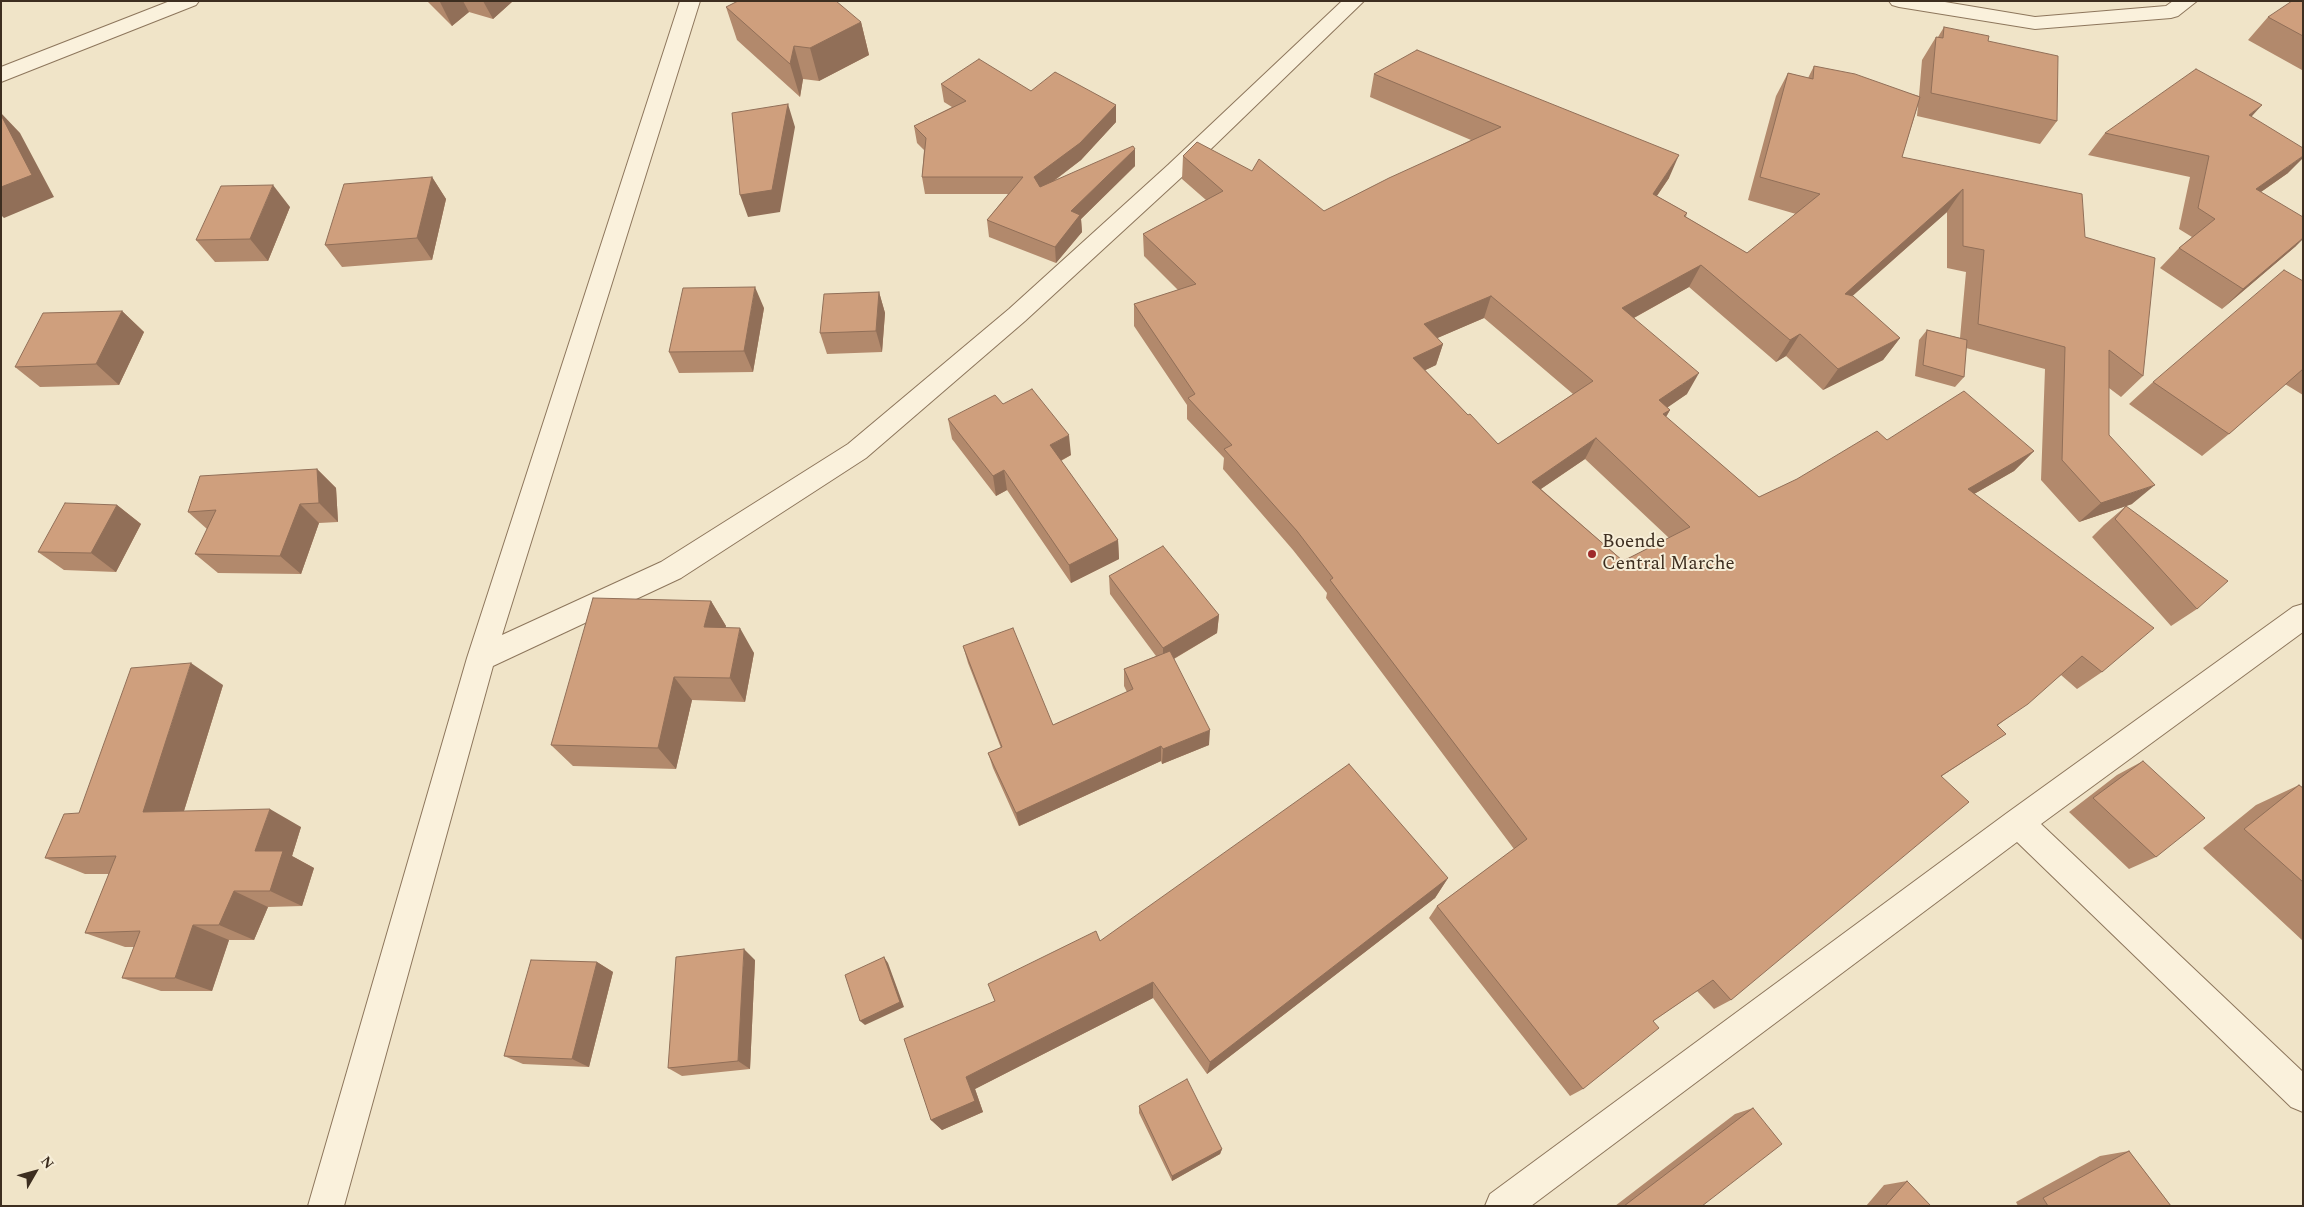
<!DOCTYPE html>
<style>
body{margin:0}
#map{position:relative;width:2304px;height:1207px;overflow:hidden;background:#f0e4c8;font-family:Spectral,serif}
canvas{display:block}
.frame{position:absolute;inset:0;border:2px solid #3d2e20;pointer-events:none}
.north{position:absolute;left:10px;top:1147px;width:50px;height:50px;-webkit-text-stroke:4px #f7eed8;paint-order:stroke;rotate:52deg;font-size:14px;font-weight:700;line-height:20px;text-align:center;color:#3d2e20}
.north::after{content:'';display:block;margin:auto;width:18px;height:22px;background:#3d2e20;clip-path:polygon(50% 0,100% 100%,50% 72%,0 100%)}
</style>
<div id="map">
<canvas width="2304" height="1207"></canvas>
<div class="frame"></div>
<div class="north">N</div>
</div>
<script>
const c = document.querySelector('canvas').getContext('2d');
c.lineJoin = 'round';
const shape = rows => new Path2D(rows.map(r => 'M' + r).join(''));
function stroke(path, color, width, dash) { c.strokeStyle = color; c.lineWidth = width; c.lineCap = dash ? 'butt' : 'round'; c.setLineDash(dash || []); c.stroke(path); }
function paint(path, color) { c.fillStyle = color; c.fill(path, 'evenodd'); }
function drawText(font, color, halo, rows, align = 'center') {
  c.font = font + ' Spectral,serif'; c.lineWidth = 4; c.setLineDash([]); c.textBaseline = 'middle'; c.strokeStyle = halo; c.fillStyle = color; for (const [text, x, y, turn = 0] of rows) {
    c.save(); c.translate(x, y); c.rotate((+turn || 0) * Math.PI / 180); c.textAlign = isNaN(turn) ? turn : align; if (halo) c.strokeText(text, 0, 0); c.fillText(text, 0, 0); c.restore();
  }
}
const street = shape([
 [170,1,199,1,196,5,1,82,1,67,170,1],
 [680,1,700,1,502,635,661,562,848,444,1009,309,1168,165,1342,1,1364,1,1184,175,1025,321,866,458,681,578,493,666,344,1206,308,1206,467,658,680,1],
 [1889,1,1939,1,2035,17,2166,6,2173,1,2197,1,2178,16,2171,18,2035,29,1899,7,1892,5,1889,1],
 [2303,604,2303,632,2041,824,2303,1072,2303,1112,2291,1107,2017,842,1531,1206,1485,1206,1490,1194,2007,813,2293,607,2303,604]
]);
stroke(street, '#8d765c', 2);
paint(street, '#faf1dc');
paint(shape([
 [427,1,513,1,493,19,469,12,452,26],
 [2303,1,2303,69,2302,70,2248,40,2268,17],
 [726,7,861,22,869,55,819,81,803,79,800,97,737,40],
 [1944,27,1988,41,2057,121,2040,144,1917,116,1918,105,1902,157,2085,237,2143,376,2121,397,2109,388,2109,435,2132,504,2079,522,2041,480,2045,369,1966,348,1964,377,1955,387,1915,376,1919,340,1927,330,1960,338,1966,272,1947,268,1947,212,1852,296,1900,338,1883,360,1823,390,1786,356,1776,362,1689,287,1634,318,1687,394,1667,407,1670,410,1666,417,1759,497,1887,440,2034,451,2014,471,1974,494,2102,672,2077,689,2061,675,1997,726,1983,749,1942,776,1731,1000,1714,1009,1697,991,1653,1021,1583,1089,1570,1096,1429,918,1437,906,1514,849,1326,598,1327,593,1293,550,1223,469,1224,458,1187,419,1187,405,1134,326,1134,304,1178,290,1144,256,1143,234,1206,200,1182,179,1183,156,1324,211,1471,140,1370,97,1374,74,1669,178,1657,196,1687,213,1686,217,1747,253,1796,214,1748,200,1776,96,1788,73,1808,78,1814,66,1919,96,1922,60,1936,37,1938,37],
 [1484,318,1573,394,1498,444,1468,415,1425,370,1436,365,1443,344,1437,338],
 [1585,459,1669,538,1623,561,1541,489],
 [941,84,1031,91,1116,105,1116,122,1081,160,1054,181,1135,149,1135,166,1081,219,1082,232,1056,263,989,237,987,220,1008,194,925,194,922,177,924,150,917,143,914,126,952,107,944,102],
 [2251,117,2288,173,2261,192,2296,246,2222,309,2160,268,2179,248,2192,237,2179,229,2190,177,2088,155,2105,133],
 [432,177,446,199,432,260,342,267,325,245],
 [290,207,268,261,215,262,196,240],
 [2303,281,2303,395,2285,384,2229,434,2202,456,2129,404,2153,382],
 [879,292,885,313,882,352,827,354,820,333],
 [764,308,753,372,679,373,669,352],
 [122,311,144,332,119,385,40,387,15,367],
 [1003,404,1071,455,1061,461,1118,540,1119,559,1071,583,1007,490,996,496,952,439,948,419],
 [317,469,336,488,338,522,319,523,301,574,218,573,195,554,207,529,188,512],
 [117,505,141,524,116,572,64,570,38,552],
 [2126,506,2197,609,2171,626,2092,537,2104,525],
 [1109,576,1219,615,1217,633,1174,659,1209,745,1162,764,1161,761,1019,826,993,768,988,753,1001,748,968,663,963,646,1053,725,1127,692,1124,686,1124,669,1156,656,1110,594],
 [711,601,726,626,725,628,754,653,745,702,692,700,676,769,573,766,551,745],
 [223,685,184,811,301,827,292,856,314,868,302,906,268,907,254,940,229,940,212,991,161,991,122,978,134,947,125,947,85,933,109,874,85,874,45,858,79,813],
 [2143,761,2156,857,2129,869,2069,812,2117,775],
 [2299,785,2303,788,2303,941,2203,848,2256,805],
 [1448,878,1435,898,1207,1074,1153,998,975,1089,983,1112,942,1130,931,1120,995,1001,1100,941],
 [755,960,750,1069,682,1076,668,1068],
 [597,962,613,972,589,1067,523,1064,504,1056],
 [1139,1106,1222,1149,1220,1154,1172,1181,1139,1113],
 [1753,1108,1702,1206,1615,1206,1735,1114],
 [2129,1151,2171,1206,2018,1206,2016,1202,2100,1156],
 [1907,1181,1931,1206,1866,1206,1884,1185]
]), '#b2896c');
paint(shape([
 [441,1,463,1,469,12,452,26,440,2],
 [483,1,513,1,493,19],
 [861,22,869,55,819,81,810,48],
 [794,46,803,79,800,97,790,64],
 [788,104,795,127,780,212,748,217,740,195],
 [1116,105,1116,122,1081,160,1036,194,1034,177],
 [2262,105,2243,126,2249,115],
 [1,113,20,133,54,197,4,218,1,215],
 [1135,149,1135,166,1081,219,1082,232,1056,263,1055,247,1071,211],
 [1679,155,1669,178,1643,216,1653,194],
 [2303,156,2303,158,2288,173,2235,210,2256,189],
 [432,177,446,199,432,260,417,238],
 [273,185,290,207,268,261,250,239],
 [1963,189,1947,212,1830,316,1845,294],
 [2303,238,2303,239,2296,246,2222,309,2243,289],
 [1701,265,1689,287,1612,330,1622,308],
 [755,287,764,308,753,372,744,351],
 [879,292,885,313,882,352,876,331],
 [1491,296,1484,318,1419,346,1424,324],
 [122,311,144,332,119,385,96,364],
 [1800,334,1786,356,1776,362,1790,340],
 [1900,338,1883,360,1823,390,1838,369],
 [1443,344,1436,365,1407,379,1413,358],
 [1699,373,1687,394,1648,421,1659,400],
 [1670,410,1658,430,1663,414],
 [1069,435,1071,455,1052,465,1050,445],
 [1596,438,1585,459,1523,501,1532,482],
 [2034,451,2014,471,1948,509,1968,489],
 [317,469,336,488,338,522,319,503],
 [1004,470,1007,490,996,496,993,476],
 [2155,485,2132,504,2079,522,2101,503],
 [300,504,319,523,301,574,280,556],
 [117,505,141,524,116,572,91,553],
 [1118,540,1119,559,1071,583,1069,565],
 [711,601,726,626,720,651,704,627],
 [1219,615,1217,633,1163,665,1163,648],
 [740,628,754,653,745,702,730,678],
 [191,663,223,685,178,830,143,812],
 [674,677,692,700,676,769,658,748],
 [1210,730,1209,745,1162,764,1163,749],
 [1161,746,1161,761,1019,826,1016,813],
 [270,809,301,827,292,856,314,868,302,906,270,891,255,851],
 [1448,878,1435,898,1207,1074,1210,1062],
 [234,891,268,907,254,940,219,925],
 [193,925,229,940,212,991,175,978],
 [744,949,755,960,750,1069,738,1061],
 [884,957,888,963,904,1007,865,1025,860,1021],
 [597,962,613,972,589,1067,572,1059],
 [1153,982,1153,998,975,1089,983,1112,942,1130,931,1120,966,1077],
 [1222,1149,1220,1154,1172,1181,1172,1176]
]), '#916f58');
const building = shape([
 [738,1,836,1,861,22,810,48,794,46,790,64,726,7,738,1],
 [2292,1,2303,1,2303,36,2268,17,2292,1],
 [1944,27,1989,36,1988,41,2058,56,2057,121,1931,93,1936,37,1943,38,1944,27],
 [1417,50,1679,155,1653,194,1687,213,1684,216,1747,253,1820,194,1760,177,1788,73,1813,79,1814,66,1855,74,1920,97,1902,157,2082,194,2085,237,2155,258,2143,376,2109,350,2109,435,2155,485,2101,503,2062,460,2065,347,1978,324,1984,250,1963,246,1963,189,1845,294,1853,296,1900,338,1838,369,1800,334,1790,340,1701,265,1622,308,1699,373,1659,400,1670,410,1663,414,1759,497,1797,479,1877,431,1887,440,1964,391,2034,451,1968,489,2154,628,2102,672,2082,656,2028,704,1997,725,2006,734,1941,776,1969,802,1731,1000,1713,980,1653,1021,1659,1028,1583,1089,1437,906,1527,839,1330,580,1333,578,1297,531,1224,449,1232,445,1188,398,1195,394,1134,304,1196,284,1143,234,1223,191,1183,156,1197,142,1252,171,1259,159,1324,211,1389,178,1501,127,1374,74,1417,50],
 [1491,296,1593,381,1498,444,1470,414,1468,415,1413,358,1443,344,1424,324,1491,296],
 [1596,438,1690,527,1623,561,1532,482,1596,438],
 [979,59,1031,91,1055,72,1116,105,1080,143,1034,177,1040,187,1133,146,1135,149,1071,211,1080,215,1055,247,987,220,1023,177,922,177,926,138,914,126,966,101,941,84,979,59],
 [2196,69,2262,105,2249,115,2303,148,2303,156,2256,189,2303,217,2303,238,2243,289,2179,248,2215,219,2198,208,2209,156,2105,133,2196,69],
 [788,104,772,190,740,195,732,113,788,104],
 [1,115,32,175,1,187,1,115],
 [432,177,417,238,325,245,344,184,432,177],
 [273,185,250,239,196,240,221,186,273,185],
 [2284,270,2303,281,2303,369,2229,434,2153,382,2284,270],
 [755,287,744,351,669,352,683,288,755,287],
 [879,292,876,331,820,333,824,294,879,292],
 [122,311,96,364,15,367,43,313,122,311],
 [1927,330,1967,340,1964,377,1923,365,1927,330],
 [1032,389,1069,435,1050,445,1118,540,1069,565,1004,470,993,476,948,419,995,395,1003,404,1032,389],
 [317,469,319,503,300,504,280,556,195,554,216,510,188,512,200,476,317,469],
 [65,503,117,505,91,553,38,552,65,503],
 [2126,506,2228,581,2197,609,2115,519,2126,506],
 [1163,546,1219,615,1163,648,1109,576,1163,546],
 [593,598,711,601,704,627,740,628,730,678,674,677,658,748,551,745,593,598],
 [1013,628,1053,725,1133,689,1124,669,1170,651,1210,730,1163,749,1161,746,1016,813,988,753,1002,747,963,646,1013,628],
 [191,663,143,812,270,809,255,851,283,851,270,891,234,891,219,925,193,925,175,978,122,978,140,931,85,933,116,856,45,858,64,814,79,813,131,668,191,663],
 [2143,761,2205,818,2156,857,2093,798,2143,761],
 [1349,764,1448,878,1210,1062,1153,982,966,1077,975,1101,931,1120,904,1039,995,1001,988,984,1096,931,1100,941,1349,764],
 [2299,785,2303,788,2303,882,2244,829,2299,785],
 [744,949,738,1061,668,1068,676,957,744,949],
 [884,957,900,1002,860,1021,845,975,884,957],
 [531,960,597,962,572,1059,504,1056,531,960],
 [1187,1079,1222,1149,1172,1176,1139,1106,1187,1079],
 [1753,1108,1782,1144,1702,1206,1624,1206,1753,1108],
 [2129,1151,2171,1206,2048,1206,2043,1198,2129,1151],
 [1907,1181,1931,1206,1885,1206,1907,1181]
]);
paint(building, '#cf9f7d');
stroke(building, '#916f58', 1);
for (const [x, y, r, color] of [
 [1592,554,5,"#9e2a2b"]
]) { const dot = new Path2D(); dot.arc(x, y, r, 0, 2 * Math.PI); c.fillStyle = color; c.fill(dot); stroke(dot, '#f7eed8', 2); }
drawText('19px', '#3d2e20', '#f7eed8', [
 ["Boende",1602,543],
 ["Central Marche",1602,565]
], 'left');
</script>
